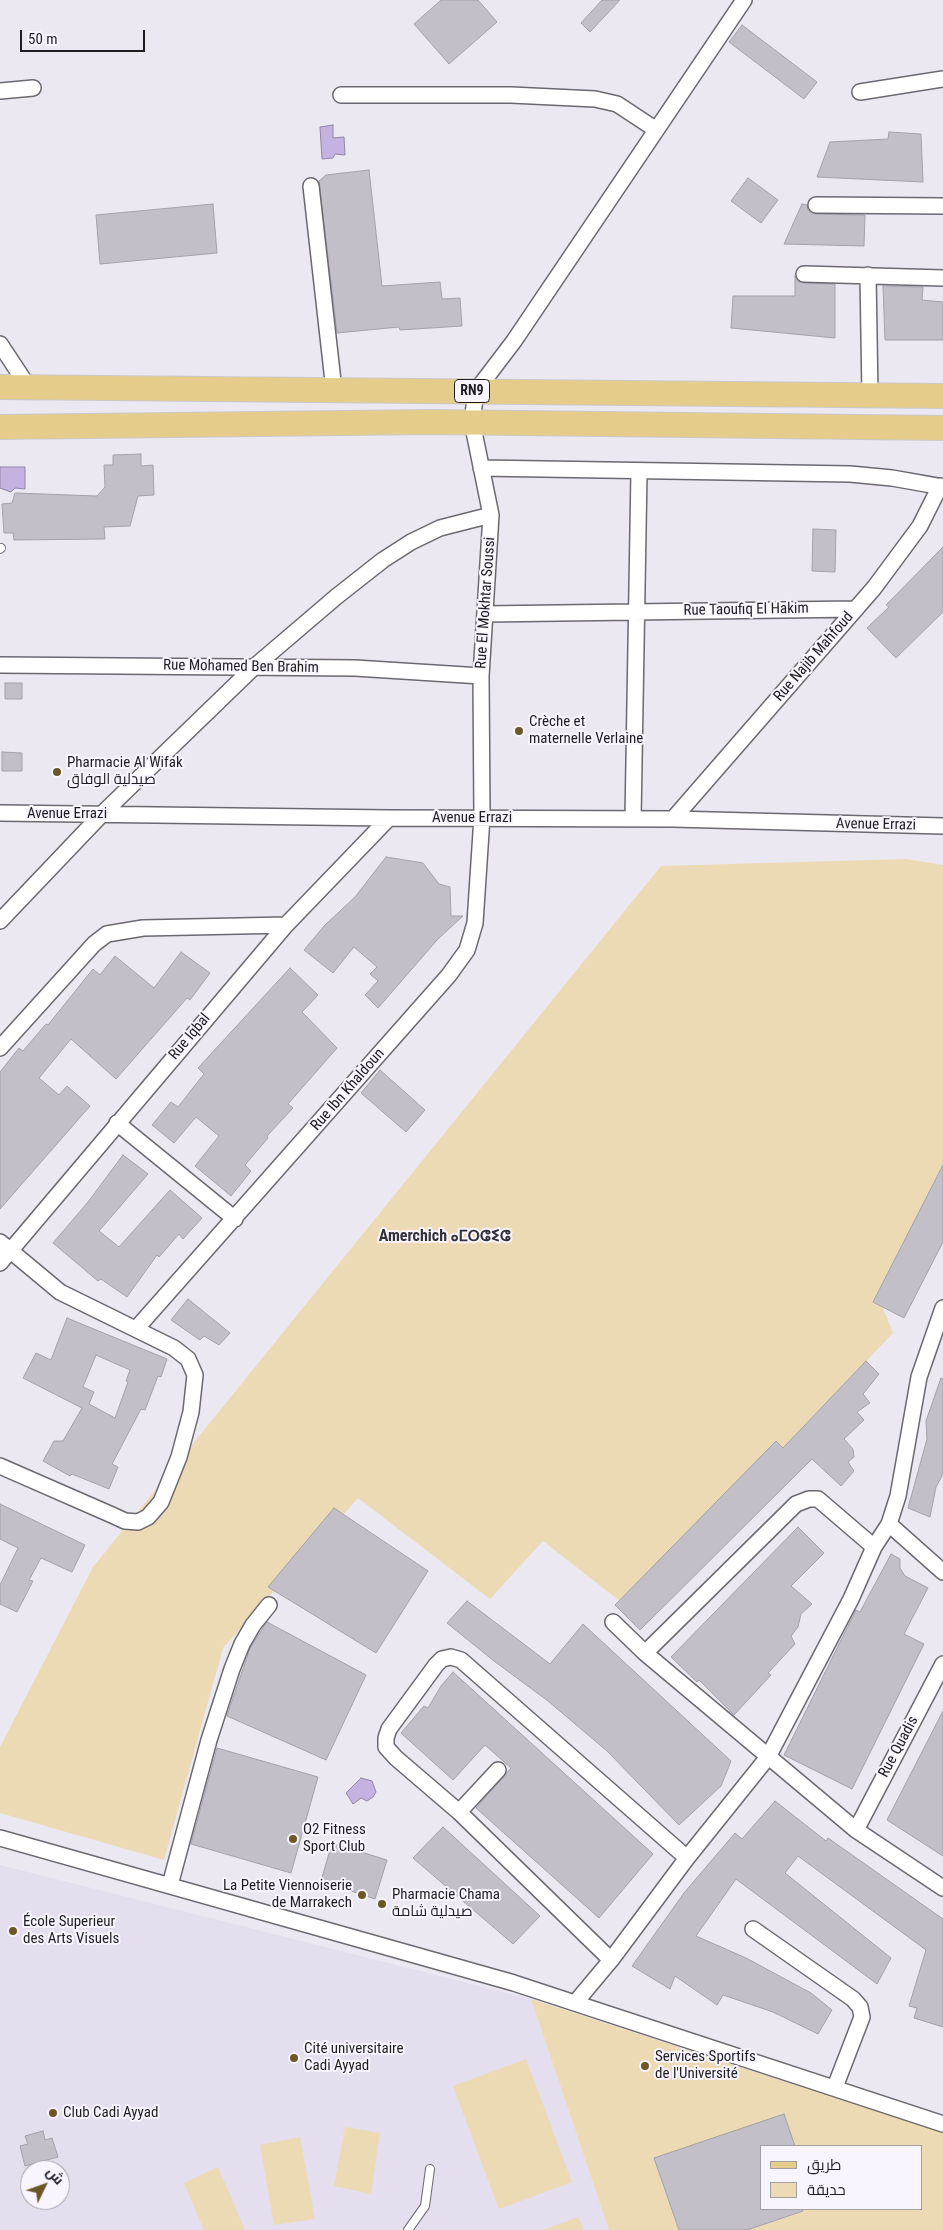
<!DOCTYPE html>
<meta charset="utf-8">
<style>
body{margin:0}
#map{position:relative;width:943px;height:2230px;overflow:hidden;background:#ebe8f1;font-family:"Roboto Condensed",Cairo,sans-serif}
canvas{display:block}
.legend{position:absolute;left:760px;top:2145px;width:162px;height:65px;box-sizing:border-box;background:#f9f5ff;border:1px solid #a19fa6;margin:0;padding:6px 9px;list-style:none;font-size:15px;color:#1e1d20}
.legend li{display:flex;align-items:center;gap:10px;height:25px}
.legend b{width:25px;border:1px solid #a19fa6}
.north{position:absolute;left:20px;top:2160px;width:50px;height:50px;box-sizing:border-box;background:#f9f5ff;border:1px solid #a19fa6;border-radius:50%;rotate:48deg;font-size:14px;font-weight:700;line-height:20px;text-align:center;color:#1e1d20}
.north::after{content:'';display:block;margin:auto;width:18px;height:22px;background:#6c5827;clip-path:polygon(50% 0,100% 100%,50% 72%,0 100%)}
.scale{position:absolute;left:20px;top:30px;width:125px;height:22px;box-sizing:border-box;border:2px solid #1e1d20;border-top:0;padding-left:6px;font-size:15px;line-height:18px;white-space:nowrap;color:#1e1d20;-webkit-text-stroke:4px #f9f5ff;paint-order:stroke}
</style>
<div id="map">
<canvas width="943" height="2230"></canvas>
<ul class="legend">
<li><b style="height:6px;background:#e6cc8a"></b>طريق</li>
<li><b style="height:14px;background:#ecdab4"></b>حديقة</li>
</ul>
<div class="north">ش</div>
<div class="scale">50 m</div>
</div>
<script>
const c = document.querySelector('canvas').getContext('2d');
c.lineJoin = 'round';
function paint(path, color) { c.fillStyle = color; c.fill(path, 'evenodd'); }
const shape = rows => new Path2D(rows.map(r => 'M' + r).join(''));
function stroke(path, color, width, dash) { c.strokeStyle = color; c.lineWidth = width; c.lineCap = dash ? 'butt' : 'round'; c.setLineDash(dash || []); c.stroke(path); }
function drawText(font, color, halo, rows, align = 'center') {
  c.font = font + ' "Roboto Condensed",Cairo,"Noto Sans Tifinagh",sans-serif'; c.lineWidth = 4; c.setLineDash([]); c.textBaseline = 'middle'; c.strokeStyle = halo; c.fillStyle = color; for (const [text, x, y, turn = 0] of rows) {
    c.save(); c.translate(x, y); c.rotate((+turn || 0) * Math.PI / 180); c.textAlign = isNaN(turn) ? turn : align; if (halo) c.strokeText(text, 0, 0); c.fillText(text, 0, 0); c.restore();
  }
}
paint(shape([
 [0,1865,531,1999,609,2230,0,2230],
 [30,2170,60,2170,60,2200,30,2200]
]), '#e4deef');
paint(shape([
 [906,859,943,865,943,1167,878,1296,893,1333,791,1440,625,1605,543,1541,490,1599,358,1498,223,1648,164,1860,0,1813,0,1747,93,1567,661,866],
 [531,1999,943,2133,943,2230,609,2230],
 [762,2146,922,2146,922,2209,762,2209],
 [526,2059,572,2182,499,2209,453,2086],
 [345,2127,380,2133,371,2194,334,2186],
 [300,2137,315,2219,274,2225,260,2145],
 [218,2167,245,2230,204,2230,184,2183],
 [578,2216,583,2230,543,2230,578,2217]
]), '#ecdab4');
const water = shape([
 [333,125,333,138,344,137,345,155,335,154,333,158,322,159,320,127,333,125],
 [0,467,25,467,25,489,15,488,11,492,0,488,0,467],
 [361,1778,372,1781,376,1792,373,1797,367,1801,361,1798,353,1804,346,1793,361,1778]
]);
paint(water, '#c4b2e0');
stroke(water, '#9285a6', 1);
const building = shape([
 [441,0,478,0,497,22,449,64,414,24,441,0],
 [602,0,620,0,590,32,581,23,602,0],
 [742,25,817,82,804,99,729,42,742,25],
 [889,132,921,134,923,182,817,177,830,142,888,139,889,132],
 [369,170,382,286,440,282,442,299,460,298,462,326,400,330,399,327,337,333,319,181,326,175,369,170],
 [748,178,778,200,761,223,731,201,748,178],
 [213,204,217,253,100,264,96,215,213,204],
 [802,204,807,205,808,210,815,214,865,215,864,246,784,244,802,204],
 [795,276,799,282,803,283,835,284,835,338,731,328,733,296,795,296,795,276],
 [883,286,923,287,922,300,943,302,943,340,885,340,883,286],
 [141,454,141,466,153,465,154,495,138,496,130,526,104,527,105,539,14,540,13,533,4,533,2,504,12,503,15,493,97,496,105,487,104,465,113,465,113,455,141,454],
 [813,529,836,530,835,572,812,571,813,529],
 [943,547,943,612,896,658,867,628,889,607,886,605,943,547],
 [5,683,22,683,22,699,5,699,5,683],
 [2,752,22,753,22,771,2,771,2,752],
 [386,857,423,863,439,884,450,887,451,916,463,916,438,939,378,1008,365,995,378,981,370,974,377,967,354,947,333,973,304,950,325,925,355,897,386,857],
 [181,952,210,973,190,1000,187,998,116,1079,71,1039,39,1078,59,1095,67,1086,90,1106,0,1209,0,1072,19,1048,23,1051,46,1024,48,1025,93,969,100,975,115,956,154,988,181,952],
 [290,968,318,995,302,1012,337,1048,288,1104,293,1108,267,1136,268,1138,245,1165,251,1171,231,1196,195,1166,219,1136,196,1117,174,1143,152,1125,171,1102,178,1107,204,1074,198,1068,290,968],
 [380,1070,425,1110,406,1132,361,1093,380,1070],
 [123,1155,148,1174,99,1231,119,1247,170,1190,202,1218,183,1239,179,1234,159,1257,157,1255,127,1297,101,1279,98,1281,53,1243,88,1202,123,1155],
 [943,1165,943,1242,904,1318,873,1302,943,1165],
 [188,1299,230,1333,219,1345,204,1336,200,1340,171,1320,188,1299],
 [67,1318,167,1359,161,1377,158,1376,145,1410,141,1409,112,1464,118,1467,109,1489,72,1474,70,1476,43,1461,54,1441,63,1441,82,1408,23,1378,36,1353,51,1360,67,1318],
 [96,1355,130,1370,126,1381,128,1382,115,1418,89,1404,94,1392,83,1387,96,1355],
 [866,1361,879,1374,863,1394,870,1403,857,1412,864,1420,844,1439,853,1449,854,1457,848,1462,854,1471,841,1486,812,1459,640,1630,615,1605,776,1441,783,1448,866,1361],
 [941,1378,943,1379,943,1474,936,1487,930,1517,908,1508,927,1439,926,1421,941,1378],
 [0,1504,85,1545,72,1572,41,1558,29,1580,33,1581,17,1612,0,1604,0,1585,18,1548,0,1539,0,1504],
 [334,1508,428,1571,376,1653,268,1587,334,1508],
 [798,1527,824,1553,791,1586,812,1604,801,1614,798,1627,791,1636,795,1644,768,1673,771,1675,734,1715,699,1680,697,1682,671,1657,798,1527],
 [891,1554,900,1559,900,1568,905,1576,928,1588,904,1634,924,1644,852,1789,784,1755,856,1610,860,1612,891,1554],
 [467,1601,550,1664,583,1624,731,1761,721,1786,679,1825,607,1751,548,1701,494,1661,447,1623,467,1601],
 [267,1622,366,1675,326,1760,227,1716,250,1648,267,1622],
 [453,1672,653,1854,599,1918,476,1808,511,1768,485,1745,453,1780,401,1733,424,1706,428,1708,441,1686,453,1672],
 [943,1711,943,1856,887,1820,943,1711],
 [217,1748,318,1777,291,1873,191,1844,217,1748],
 [775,1801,826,1841,828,1838,943,1919,943,2027,914,2018,917,2008,909,2006,926,1950,798,1856,785,1873,891,1958,877,1984,736,1879,696,1936,746,1958,811,1993,832,2010,818,2034,773,2012,723,1995,717,2005,675,1976,670,1989,632,1966,684,1893,735,1833,742,1839,775,1801],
 [443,1827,540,1916,513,1944,413,1858,443,1827],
 [332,1843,387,1860,375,1899,321,1881,332,1843],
 [784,2114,795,2146,762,2146,762,2209,802,2209,803,2211,747,2230,679,2230,654,2158,784,2114],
 [43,2131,45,2140,52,2138,58,2157,25,2166,20,2146,28,2144,25,2136,43,2131]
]);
paint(building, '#c2bfc8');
stroke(building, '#a4a1a9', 1);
const lane = shape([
 [0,549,1,548],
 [408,2230,425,2206,430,2169]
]);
const street = shape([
 [0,91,33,88],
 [860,92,943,79],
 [341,95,511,95,595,99,617,104,655,129],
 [311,186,334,390],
 [816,205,943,206],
 [804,274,943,278],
 [868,275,870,396],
 [0,344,29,388],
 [481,468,850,474,892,478,943,487],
 [485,614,856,609],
 [0,665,355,668,481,676],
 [0,813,389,818,673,819,943,826],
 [633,819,639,472],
 [673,819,874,588,920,526,940,486],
 [0,921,102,814,254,667,336,597,383,560,411,542,440,528,491,515],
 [0,1048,94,944,107,934,143,928,286,925],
 [117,1123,235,1219],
 [0,1242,60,1292,174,1348,188,1359,195,1375,191,1412,179,1457,161,1502,148,1517,138,1522,125,1521,112,1515,0,1466],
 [0,1263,286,925,389,818],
 [136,1329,449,975,467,950,475,923,482,817,481,676,491,515,472,422,476,391,514,341,744,0],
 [889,1524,943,1572],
 [613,1622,645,1653,856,1830,943,1888],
 [645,1653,796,1504,809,1499,818,1499,874,1547],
 [459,1812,498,1770],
 [856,1830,943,1664],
 [0,1838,514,1983,943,2124],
 [170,1885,209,1740,232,1669,242,1644,253,1625,269,1605],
 [753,1929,853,1999,860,2007,862,2017,835,2087],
 [611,1960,459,1812,396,1758,386,1747,386,1738,389,1729,436,1665,442,1659,451,1657,461,1660,687,1858],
 [575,2003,611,1960,687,1858,768,1757,851,1599,874,1547,889,1524,898,1496,919,1377,943,1308]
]);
const primary = shape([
 [0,387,943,396],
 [0,427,431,422,943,428]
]);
stroke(lane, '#6b6870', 10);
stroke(street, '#6b6870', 18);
stroke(primary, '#c9c9c9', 26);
stroke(lane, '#fff', 8);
stroke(street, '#fff', 15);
stroke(primary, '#e6cc8a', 24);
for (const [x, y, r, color] of [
 [519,731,5,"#6c5827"],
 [57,772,5,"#6c5827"],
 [293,1839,5,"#6c5827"],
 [362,1895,5,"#6c5827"],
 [382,1904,5,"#6c5827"],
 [13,1931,5,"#6c5827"],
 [294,2058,5,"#6c5827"],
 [645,2066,5,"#6c5827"],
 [53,2113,5,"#6c5827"]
]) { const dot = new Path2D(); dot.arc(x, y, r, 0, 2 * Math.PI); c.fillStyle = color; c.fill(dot); stroke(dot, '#f9f5ff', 2); }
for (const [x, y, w] of [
 [472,391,35]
]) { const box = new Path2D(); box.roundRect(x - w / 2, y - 11.5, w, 23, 4); c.fillStyle = '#f9f5ff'; c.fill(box); stroke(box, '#1e1d20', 1); }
drawText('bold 14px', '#1e1d20', null, [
 ["RN9",472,391]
]);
drawText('15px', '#1e1d20', '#f9f5ff', [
 ["Rue El Mokhtar Soussi",486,603,-86],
 ["Rue Taoufiq El Hakim",746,610,-1],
 ["Rue Najib Mahfoud",814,657,-49],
 ["Rue Mohamed Ben Brahim",241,667,1],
 ["Avenue Errazi",67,814],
 ["Avenue Errazi",472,818],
 ["Avenue Errazi",876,825,1],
 ["Rue Iqbal",190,1037,-50],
 ["Rue Ibn Khaldoun",348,1090,-49],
 ["Rue Quadis",899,1747,-62]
]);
drawText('15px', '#1e1d20', '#f9f5ff', [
 ["Crèche et",529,722],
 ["maternelle Verlaine",529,739],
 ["Pharmacie Al Wifak",67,763],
 ["صيدلية الوفاق",67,780],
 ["O2 Fitness",303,1830],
 ["Sport Club",303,1847],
 ["La Petite Viennoiserie",352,1886,"right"],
 ["de Marrakech",352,1903,"right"],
 ["Pharmacie Chama",392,1895],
 ["صيدلية شامة",392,1912],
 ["École Superieur",23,1922],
 ["des Arts Visuels",23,1939],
 ["Cité universitaire",304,2049],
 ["Cadi Ayyad",304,2066],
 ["Services Sportifs",655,2057],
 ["de l'Université",655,2074],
 ["Club Cadi Ayyad",63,2113]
], 'left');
drawText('bold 16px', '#333138', '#f9f5ff', [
 ["Amerchich ⴰⵎⵔⵛⵉⵛ",445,1237]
]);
</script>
